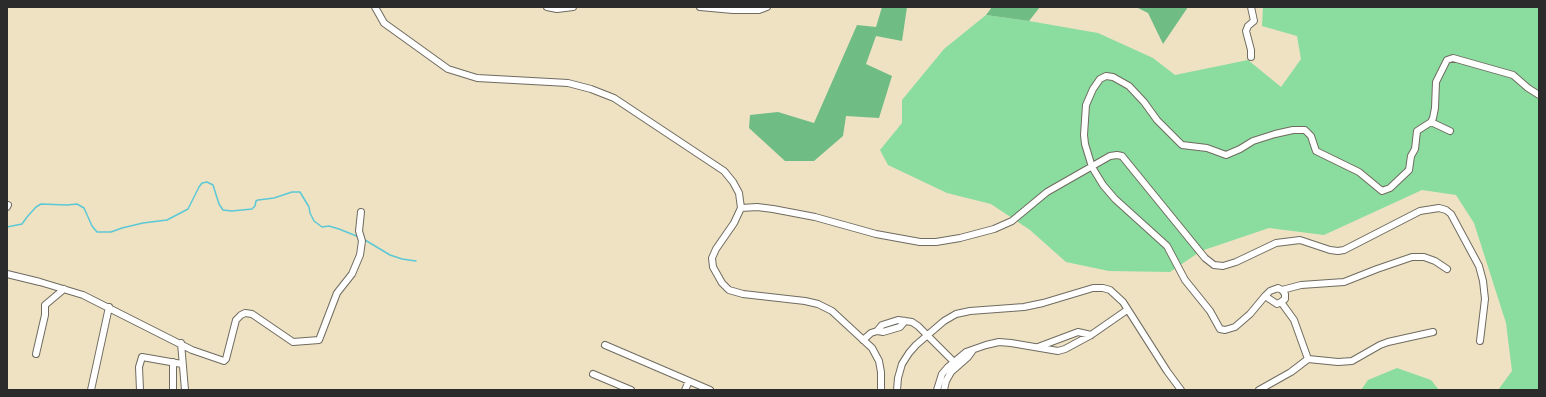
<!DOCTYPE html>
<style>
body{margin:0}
#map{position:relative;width:1546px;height:397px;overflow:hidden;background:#eee2c2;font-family:Delius,sans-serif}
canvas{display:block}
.frame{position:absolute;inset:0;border:8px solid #2b2b2b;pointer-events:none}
</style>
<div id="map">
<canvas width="1546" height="397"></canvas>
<div class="frame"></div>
</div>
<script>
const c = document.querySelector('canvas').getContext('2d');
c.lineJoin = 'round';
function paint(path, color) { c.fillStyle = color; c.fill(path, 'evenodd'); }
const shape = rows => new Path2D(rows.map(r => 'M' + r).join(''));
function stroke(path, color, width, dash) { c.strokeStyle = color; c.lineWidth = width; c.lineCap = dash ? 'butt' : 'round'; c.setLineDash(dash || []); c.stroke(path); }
paint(shape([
 [1263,7,1539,7,1539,390,1498,390,1512,371,1506,323,1474,223,1456,195,1422,190,1324,235,1269,228,1201,251,1170,272,1109,271,1066,262,1030,230,991,204,947,193,888,165,880,150,902,123,902,100,944,49,986,15,1029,21,1098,33,1153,58,1175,75,1248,60,1281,87,1301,59,1297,36,1262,26],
 [1397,368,1431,380,1439,390,1361,390,1368,380]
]), '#8add9e');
paint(shape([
 [882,7,907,7,902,41,876,36,866,64,892,76,879,118,846,116,843,136,814,161,785,161,749,128,750,115,778,112,814,123,857,25,876,27],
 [992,7,1040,7,1029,21,986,15],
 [1136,7,1188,7,1163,44,1148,13]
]), '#6fbc85');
stroke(shape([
 [7,227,22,224,27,217,36,207,41,204,67,205,77,204,84,208,92,226,97,232,111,232,122,228,143,223,167,220,188,209,199,187,202,183,207,182,213,185,219,204,223,210,232,211,252,209,255,206,256,201,258,200,274,198,292,192,300,192,309,207,310,213,314,221,322,227,329,226,339,229,359,237],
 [365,240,390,255,402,259,416,261]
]), '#5cc8d6', 1.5);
const street = shape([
 [375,7,384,23,448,69,477,78,568,83,591,89,614,98,724,171,733,182,739,193,741,208,734,223,716,249,712,258,713,267,722,283,729,290,743,294,805,301,818,304,832,311,872,348,879,361,881,372,881,390],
 [547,7,557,9,573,7],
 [700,7,733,10,759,10,767,7],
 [1251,7,1254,21,1248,26,1246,31,1251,50,1251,57],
 [1431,122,1450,131],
 [7,207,8,205],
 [741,208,757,207,773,209,815,217,876,234,920,242,936,242,960,238,994,229,1012,221,1047,192,1110,156,1117,155,1122,156,1205,258,1214,265,1223,266,1236,262,1276,243,1300,240,1330,250,1338,251,1344,250,1420,211,1439,208,1446,210,1451,214,1479,266,1483,281,1485,299,1480,341],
 [7,274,40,282,83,295,192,350,224,361,226,359,236,320,241,315,245,313,252,314,293,342,319,340,337,293,352,274,360,255,362,241,359,231,361,212],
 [1282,290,1285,294,1285,299,1281,302,1277,304,1265,296,1270,291,1278,288,1282,290,1301,285,1344,282,1377,269,1412,257,1424,257,1435,261,1447,269],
 [1265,296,1250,314,1235,327,1225,330,1220,329,1210,311,1185,280,1167,246,1115,199,1103,185,1092,167,1085,144,1084,135,1086,105,1093,89,1100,79,1106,76,1113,77,1129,86,1144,102,1157,120,1182,145,1207,148,1226,155,1240,149,1253,141,1275,134,1293,130,1305,130,1311,136,1316,151,1359,172,1382,191,1390,188,1409,170,1411,156,1415,149,1417,131,1431,122,1433,118,1435,108,1436,82,1447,60,1453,58,1513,75,1528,88,1539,95],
 [1281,302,1294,320,1308,359],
 [877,331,883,332,900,327,905,321],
 [863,340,871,333,877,331,882,325,898,320,912,322,918,326,958,366],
 [181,343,185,390],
 [605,345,710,390],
 [1038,347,1078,332,1091,335],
 [36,354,45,315,45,305,64,289],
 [173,362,173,390],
 [593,374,631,390],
 [91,390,109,307],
 [140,390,139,367,142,357,182,364],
 [685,390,689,381],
 [897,390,898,378,902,364,909,353,916,345,944,321,956,314,970,311,1024,307,1043,303,1093,288,1103,288,1110,290,1123,302,1167,371,1181,390],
 [937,390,942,374,948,367,966,352,986,345,999,342,1011,343,1058,351,1065,349,1091,335,1127,310],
 [944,390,946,381,951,372,968,357,973,350],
 [1259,390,1291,372,1308,359,1338,362,1352,361,1380,345,1388,342,1433,332]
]);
stroke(street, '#6f6b60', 8);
stroke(street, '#fff', 6);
</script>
